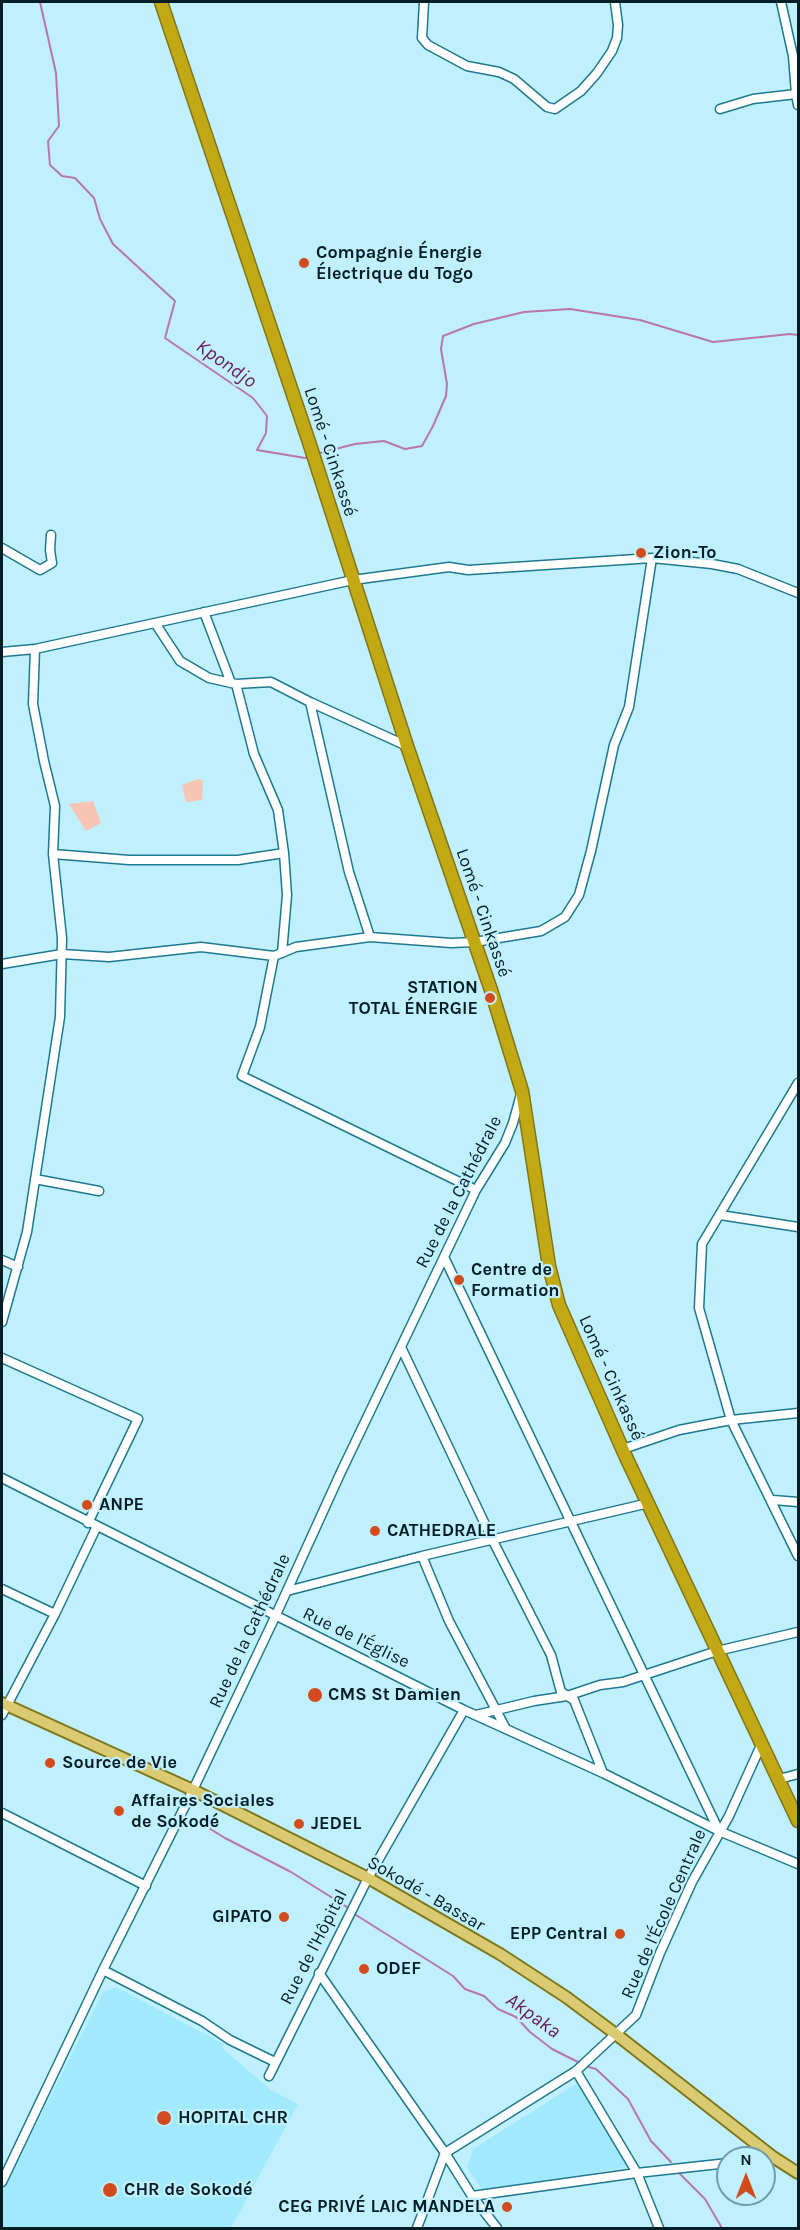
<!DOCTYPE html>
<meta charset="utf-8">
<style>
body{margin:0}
#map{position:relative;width:800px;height:2230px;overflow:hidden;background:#c0f0fd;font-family:Karla,sans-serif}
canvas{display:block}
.frame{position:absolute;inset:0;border:3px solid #031e24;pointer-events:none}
.north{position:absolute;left:716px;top:2146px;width:60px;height:60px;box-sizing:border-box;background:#c0f0fd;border:2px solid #749ca6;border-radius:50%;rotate:0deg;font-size:16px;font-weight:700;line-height:24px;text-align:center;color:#031e24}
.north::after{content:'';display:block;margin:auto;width:21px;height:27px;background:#d34b1d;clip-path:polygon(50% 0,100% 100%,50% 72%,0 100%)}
</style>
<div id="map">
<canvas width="800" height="2230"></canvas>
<div class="frame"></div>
<div class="north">N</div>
</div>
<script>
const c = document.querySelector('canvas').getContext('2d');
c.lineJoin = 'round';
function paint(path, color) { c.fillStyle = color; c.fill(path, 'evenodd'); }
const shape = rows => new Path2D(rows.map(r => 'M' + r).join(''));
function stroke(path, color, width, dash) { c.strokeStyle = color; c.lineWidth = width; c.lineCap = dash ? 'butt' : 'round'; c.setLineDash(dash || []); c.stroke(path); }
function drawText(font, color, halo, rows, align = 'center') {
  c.font = font + ' Karla,sans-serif'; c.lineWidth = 4.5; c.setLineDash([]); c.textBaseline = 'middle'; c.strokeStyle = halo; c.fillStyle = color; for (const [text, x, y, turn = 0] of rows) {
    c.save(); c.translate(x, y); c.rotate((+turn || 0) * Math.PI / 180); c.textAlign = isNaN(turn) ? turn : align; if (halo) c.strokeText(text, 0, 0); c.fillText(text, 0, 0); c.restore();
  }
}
paint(shape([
 [116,1987,224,2044,222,2048,271,2090,298,2104,231,2228,2,2228,2,2192,103,1992],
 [577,2083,628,2167,483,2191,467,2168,473,2149]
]), '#a1eafe');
paint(shape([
 [198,779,203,781,202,800,186,802,182,785],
 [93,801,101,823,86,831,69,804]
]), '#f8c4b4');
stroke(shape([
 [40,2,56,73,59,126,48,141,50,165,62,176,75,178,94,198,100,219,113,244,175,301,165,338,253,398,267,416,266,433,257,450,305,458,308,457],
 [316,454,355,444,384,441,405,449,422,446,433,426,446,396,447,384,441,349,443,336,474,324,524,312,570,309,640,320,713,342,790,334,798,335],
 [194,1819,225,1838,291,1872,347,1907],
 [356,1915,453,1976,465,1989,484,1996,498,2009,516,2017,530,2032,552,2049,580,2063],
 [585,2066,596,2069,628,2099,651,2141,671,2162],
 [679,2173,705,2199,722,2228]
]), '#b977a7', 2);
const minor = shape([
 [424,2,422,38,428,45,467,66,499,72,514,79,547,107,555,109,581,91,597,73,612,51,617,38,618,25,615,2],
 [781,2,793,56,796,94,798,105],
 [720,109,753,99,796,94],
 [2,548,40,570,52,563,50,550,51,535],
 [204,612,231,683],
 [155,623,180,661,209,678,236,684,271,682,310,702,407,746],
 [2,652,35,649,353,580,449,567,468,570,652,558,712,564,738,569,798,593],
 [236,684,254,754,278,810,284,853],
 [310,702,349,872,370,937],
 [53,854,129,860,238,860,284,853,287,895,282,953],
 [274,956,260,1027,242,1076,476,1190],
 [2,964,62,954,109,957,201,947,274,956,296,947,370,937,451,943,475,942,541,931,565,917,579,895,591,851,614,745,629,707,652,558],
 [798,1083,702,1244,699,1308,731,1420,798,1556],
 [35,1179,99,1191],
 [720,1215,798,1227],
 [444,1257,719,1831],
 [2,1260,18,1267],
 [2,1322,27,1232,60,1017,62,938,53,854,55,806,44,761,33,704,35,649],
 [401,1347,492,1539,551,1655,561,1692,574,1700,603,1773],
 [2,1358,138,1419,88,1523],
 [623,1449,679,1430,731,1420,798,1413],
 [2,1478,464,1710,603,1773,719,1831,798,1864],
 [773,1500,798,1502],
 [422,1556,449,1621,506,1729],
 [2,1589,55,1614],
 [287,1591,422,1556,649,1503],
 [2,1715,55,1614,97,1526],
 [476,1715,534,1701,567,1696,600,1685,623,1682,717,1651,798,1632],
 [779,1779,798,1774],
 [2,1813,146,1886],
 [103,1970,202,2021,230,2040,275,2062],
 [319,1973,445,2153,472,2196,497,2228],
 [576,2071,637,2173,659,2228],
 [269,2076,368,1878,464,1710],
 [2,2182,103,1970,193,1790,275,1617,341,1472,476,1190,505,1143,513,1123,521,1094],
 [472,2196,637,2173,728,2163],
 [417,2228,445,2153,576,2071,636,2015,660,1953,692,1882,729,1816,762,1743]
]);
const major = shape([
 [2,1703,193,1790,368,1878,500,1954,566,1997,617,2035,773,2157,798,2173]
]);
const highway = shape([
 [161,2,309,442,407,746,491,990,522,1091,549,1266,559,1305,625,1455,798,1821]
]);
stroke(minor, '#1e798e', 11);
stroke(major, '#7f781a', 14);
stroke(highway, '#7f781a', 15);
stroke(minor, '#fff', 8);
stroke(major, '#dacb72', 10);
stroke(highway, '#c2a814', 12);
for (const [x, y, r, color] of [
 [304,263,6,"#d34b1d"],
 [641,553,6,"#d34b1d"],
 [490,998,6,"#d34b1d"],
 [459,1280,6,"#d34b1d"],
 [87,1505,6,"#d34b1d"],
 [375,1531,6,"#d34b1d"],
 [315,1695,8,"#d34b1d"],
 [50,1763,6,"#d34b1d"],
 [119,1811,6,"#d34b1d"],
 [299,1824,6,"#d34b1d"],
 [284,1917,6,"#d34b1d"],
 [620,1934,6,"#d34b1d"],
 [364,1969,6,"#d34b1d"],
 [164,2118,8,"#d34b1d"],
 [110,2190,8,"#d34b1d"],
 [507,2207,6,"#d34b1d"]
]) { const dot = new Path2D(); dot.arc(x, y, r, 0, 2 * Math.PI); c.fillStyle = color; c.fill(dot); stroke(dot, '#c0f0fd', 2); }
drawText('bold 18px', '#031e24', '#c0f0fd', [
 ["Compagnie Énergie",316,253],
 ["Électrique du Togo",316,274],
 ["Zion-To",653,553],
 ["STATION",478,988,"right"],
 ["TOTAL ÉNERGIE",478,1009,"right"],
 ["Centre de",471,1270],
 ["Formation",471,1291],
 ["ANPE",99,1505],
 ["CATHEDRALE",387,1531],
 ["CMS St Damien",328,1695],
 ["Source de Vie",62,1763],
 ["Affaires Sociales",131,1801],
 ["de Sokodé",131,1822],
 ["JEDEL",311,1824],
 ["GIPATO",272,1917,"right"],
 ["EPP Central",608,1934,"right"],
 ["ODEF",376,1969],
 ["HOPITAL CHR",178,2118],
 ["CHR de Sokodé",124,2190],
 ["CEG PRIVÉ LAIC MANDELA",495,2207,"right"]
], 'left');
drawText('18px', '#031e24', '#c0f0fd', [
 ["Lomé - Cinkassé",330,452,72],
 ["Lomé - Cinkassé",483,913,71],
 ["Rue de la Cathédrale",459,1192,-63],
 ["Lomé - Cinkassé",611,1378,66],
 ["Rue de la Cathédrale",250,1631,-65],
 ["Rue de l'Église",356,1638,26],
 ["Sokodé - Bassar",426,1894,30],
 ["Rue de l'École Centrale",664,1914,-66],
 ["Rue de l'Hôpital",314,1947,-63]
]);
drawText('italic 20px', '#6a1a59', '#c0f0fd', [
 ["Kpondjo",226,364,35],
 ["Akpaka",533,2016,36]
]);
</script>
